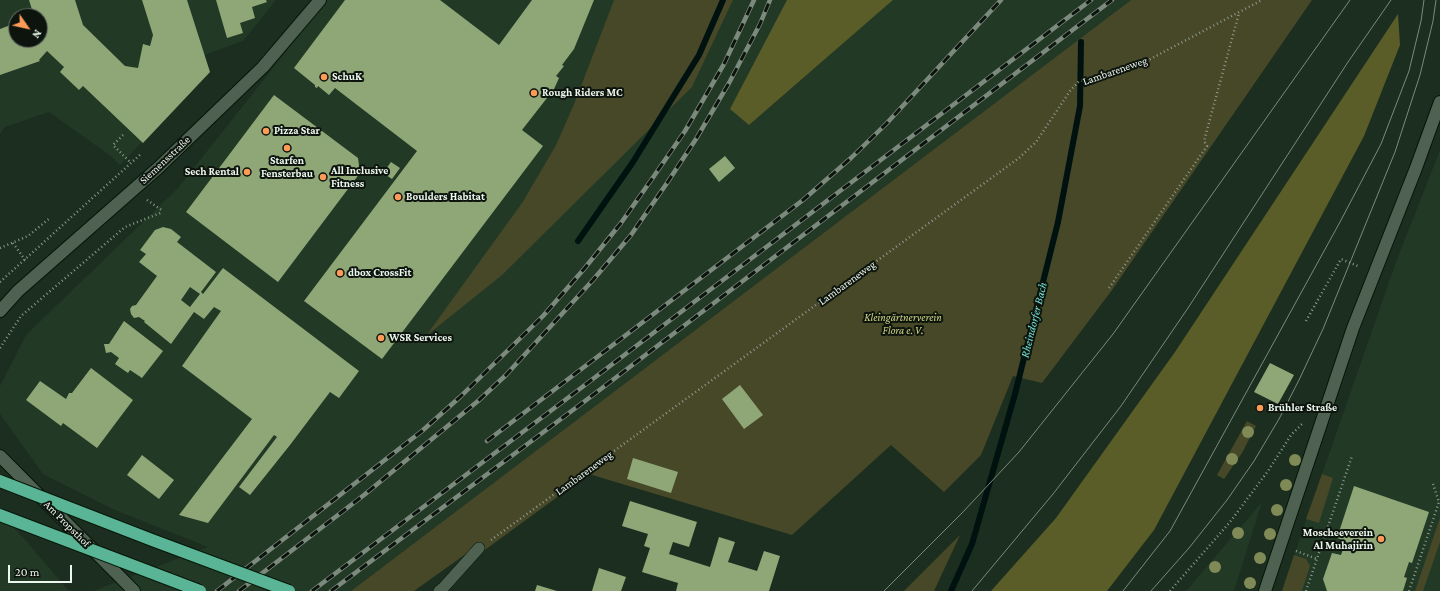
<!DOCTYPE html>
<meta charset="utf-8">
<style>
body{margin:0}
#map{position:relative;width:1440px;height:591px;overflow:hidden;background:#1c2e1f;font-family:"Crimson Pro",serif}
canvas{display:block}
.north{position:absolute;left:8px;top:8px;width:40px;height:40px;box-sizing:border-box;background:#0c140d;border:1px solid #666f67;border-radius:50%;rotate:124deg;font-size:11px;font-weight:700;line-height:16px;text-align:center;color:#ecf7ed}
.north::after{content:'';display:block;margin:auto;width:14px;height:18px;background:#fe9b58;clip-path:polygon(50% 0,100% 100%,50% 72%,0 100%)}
.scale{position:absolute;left:8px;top:565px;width:64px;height:18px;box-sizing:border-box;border:2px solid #ecf7ed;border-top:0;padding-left:5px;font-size:12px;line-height:14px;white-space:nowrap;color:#ecf7ed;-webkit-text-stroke:3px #0c140d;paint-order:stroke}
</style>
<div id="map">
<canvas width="1440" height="591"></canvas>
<div class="north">N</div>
<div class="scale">20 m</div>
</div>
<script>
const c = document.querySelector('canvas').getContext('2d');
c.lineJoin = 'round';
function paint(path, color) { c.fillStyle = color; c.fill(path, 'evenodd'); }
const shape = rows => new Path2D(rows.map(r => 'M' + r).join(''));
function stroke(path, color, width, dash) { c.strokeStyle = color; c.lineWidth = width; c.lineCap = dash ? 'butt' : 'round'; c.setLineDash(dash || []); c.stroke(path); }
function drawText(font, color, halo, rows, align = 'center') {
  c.font = font + ' "Crimson Pro",serif'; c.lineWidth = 4; c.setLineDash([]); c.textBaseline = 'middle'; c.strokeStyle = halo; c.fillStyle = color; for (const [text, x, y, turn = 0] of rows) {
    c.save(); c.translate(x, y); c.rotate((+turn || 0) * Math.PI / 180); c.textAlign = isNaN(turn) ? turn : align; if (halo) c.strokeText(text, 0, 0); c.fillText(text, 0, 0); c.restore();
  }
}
paint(shape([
 [0,0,276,0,243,41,204,55,210,72,120,165,108,154,49,112,5,127,0,134],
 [16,16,40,16,40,40,16,40],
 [327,0,614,0,574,104,556,145,522,203,692,87,733,0,787,0,749,125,893,0,1131,0,351,591,93,591,208,547,117,511,43,474,0,414,0,386,26,335,177,189],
 [1440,150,1440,591,1282,591,1322,474,1396,262],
 [1262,502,1234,591,1186,591],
 [0,513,28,543,69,591,0,591]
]), '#223926');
paint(shape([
 [614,0,733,0,692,87,502,275,426,336,522,203,556,145,574,104],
 [1131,0,1312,0,1112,290,1042,383,1013,376,981,455,944,492,891,445,792,535,589,474,482,552,477,546,414,591,351,591],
 [1247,421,1256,426,1242,453,1224,479,1217,475],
 [1322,474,1333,478,1319,523,1306,519],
 [1440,518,1440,542,1423,591,1415,591],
 [960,535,934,591,904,591],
 [1294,555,1306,559,1310,566,1302,591,1282,591]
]), '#474828');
paint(shape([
 [787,0,893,0,749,125,730,109],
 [1398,14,1400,45,1364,136,1154,530,1107,591,991,591,1056,518,1175,352]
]), '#5b5d29');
stroke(shape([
 [578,241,633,162,699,55,723,0],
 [951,591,972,544,1015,394,1058,222,1080,106,1081,42]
]), '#001210', 6);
paint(shape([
 [29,0,75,0,83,25,125,66,138,68,143,44,150,46,153,35,142,0,187,0,210,72,143,143,83,86,79,90,60,72,64,67,47,51,39,60,40,61,0,75,0,29,16,23,16,40,40,40,40,16,34,16],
 [216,0,266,0,267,2,252,7,255,18,240,23,243,33,227,38],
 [345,0,440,0,499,45,532,0,594,0,574,49,562,65,564,66,556,76,559,78,554,89,522,130,543,146,382,359,304,301,417,151,335,88,329,95,318,86,317,88,315,87,315,85,294,68],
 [274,95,358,158,360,173,278,282,186,212],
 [725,156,735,168,719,182,709,169],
 [391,162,400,168,392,179,383,173],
 [163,227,171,229,181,237,177,242,216,272,201,292,203,294,223,268,359,371,339,398,330,392,290,445,250,495,239,487,277,437,274,435,208,523,179,515,252,419,182,366,221,311,214,307,204,319,194,312,171,344,144,322,145,321,139,317,134,318,131,314,130,309,132,306,136,305,157,276,139,262,146,254,140,250,155,230],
 [190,287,200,294,190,307,181,300],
 [124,321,163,351,142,378,130,370,128,373,115,364,119,358,111,352,106,353,104,344,109,344],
 [1270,363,1294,375,1278,404,1254,392],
 [91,368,133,400,97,448,63,423,61,426,26,400,40,381,66,399,69,393,72,393],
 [740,385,763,415,744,429,722,399],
 [142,455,174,480,159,499,127,475],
 [633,458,678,472,671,493,627,479],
 [1354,486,1429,512,1412,563,1409,562,1404,577,1407,578,1403,591,1327,591,1323,579,1332,553,1341,555,1346,541,1337,538],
 [630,501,697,522,689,547,673,542,669,554,710,567,719,537,735,542,728,562,757,571,764,551,780,556,769,591,676,591,678,583,642,572,650,548,644,546,648,534,622,526],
 [599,568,626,577,621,591,592,591],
 [537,585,557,591,535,591]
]), '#8fa777');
const lane = shape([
 [439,591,444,587,479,548]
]);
const street = shape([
 [0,311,18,291,158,168,263,67,320,0]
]);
const secondary = shape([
 [0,456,134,591],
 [1265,591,1353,328,1416,168,1440,102]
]);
stroke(lane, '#051608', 12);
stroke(street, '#051608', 14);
stroke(secondary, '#051608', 14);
stroke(shape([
 [123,135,113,145,131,163],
 [147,200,163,211],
 [13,243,25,260],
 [0,248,28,236,50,218],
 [0,282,142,153],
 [1109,288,1207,146,1204,141,1239,13],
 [1306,321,1341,259,1360,267],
 [0,348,21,316,125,227,163,212],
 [491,540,1019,158,1036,142,1070,91,1079,81,1139,65,1262,0],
 [1296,551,1317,559],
 [1170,591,1230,522,1268,471,1291,435,1302,424],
 [1306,591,1352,456],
 [1409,591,1439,502,1433,484]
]), '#8c9a8e', 2.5, [1, 3]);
stroke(lane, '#4f6252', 11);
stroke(street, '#4f6252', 12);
stroke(secondary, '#4f6252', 12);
stroke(shape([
 [884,591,962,513,1019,452,1113,334,1350,0],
 [972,591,1053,494,1121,406,1188,308,1348,62,1391,0],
 [1123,591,1170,531,1340,222,1381,144,1409,71,1421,21,1424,0],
 [1151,591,1189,548,1227,500,1254,461,1279,419,1299,380,1323,329,1395,152,1420,75,1433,21,1436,0]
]), '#7c8a7e', 1);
const rail = shape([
 [487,441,803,200,851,158,886,124,1001,0],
 [217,591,422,431,460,397,543,316,584,269,621,223,654,176,685,131,724,64,754,0],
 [239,591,364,495,478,401,506,375,593,280,631,235,667,183,696,139,729,83,760,24,770,0],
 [312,591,581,388,1091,0],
 [331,591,589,398,1112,0]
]);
stroke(rail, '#7c8a7e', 4.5);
stroke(rail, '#0c140d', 3, [9]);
const highwayBridge = shape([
 [0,481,152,540,289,591],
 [0,515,200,591]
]);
stroke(highwayBridge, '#051608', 14, []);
stroke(highwayBridge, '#59b595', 12);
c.fillStyle = '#808a57';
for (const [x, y] of [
 [1248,432],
 [1232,459],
 [1295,460],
 [1286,485],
 [1277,510],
 [1238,533],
 [1270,534],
 [1260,558],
 [1215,567],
 [1250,583]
]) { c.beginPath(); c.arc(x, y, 6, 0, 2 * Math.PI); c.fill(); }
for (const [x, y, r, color] of [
 [324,77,4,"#fe9b58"],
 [534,93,4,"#fe9b58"],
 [266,131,4,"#fe9b58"],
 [287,148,4,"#fe9b58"],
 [247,172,4,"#fe9b58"],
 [323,177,4,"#fe9b58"],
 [398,197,4,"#fe9b58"],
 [340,273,4,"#fe9b58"],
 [381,338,4,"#fe9b58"],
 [1260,408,4,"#fe9b58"],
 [1381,539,4,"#fe9b58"]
]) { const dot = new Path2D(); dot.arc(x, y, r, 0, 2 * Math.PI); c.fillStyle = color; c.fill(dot); stroke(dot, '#0c140d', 1.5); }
drawText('11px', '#ecf7ed', '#0c140d', [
 ["Lambareneweg",1115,71,-19],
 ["Siemensstraße",165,160,-43],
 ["Lambareneweg",847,283,-36],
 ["Lambareneweg",584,473,-36],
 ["Am Propsthof",67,524,45]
]);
drawText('bold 11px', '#ecf7ed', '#0c140d', [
 ["SchuK",332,77],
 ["Rough Riders MC",542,93],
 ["Pizza Star",274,131],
 ["Starfen",287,161,"center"],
 ["Fensterbau",287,174,"center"],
 ["All Inclusive",331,171],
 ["Fitness",331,184],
 ["Sech Rental",239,172,"right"],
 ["Boulders Habitat",406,197],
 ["dbox CrossFit",348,273],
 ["WSR Services",389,338],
 ["Brühler Straße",1268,408],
 ["Moscheeverein",1373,533,"right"],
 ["Al Muhajirin",1373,546,"right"]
], 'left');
drawText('italic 11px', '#d1d584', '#0c140d', [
 ["Kleingärtnerverein",903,318],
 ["Flora e. V.",903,331]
]);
drawText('italic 12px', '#73e1d6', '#0c140d', [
 ["Rheindorfer Bach",1034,320,-76]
]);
</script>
